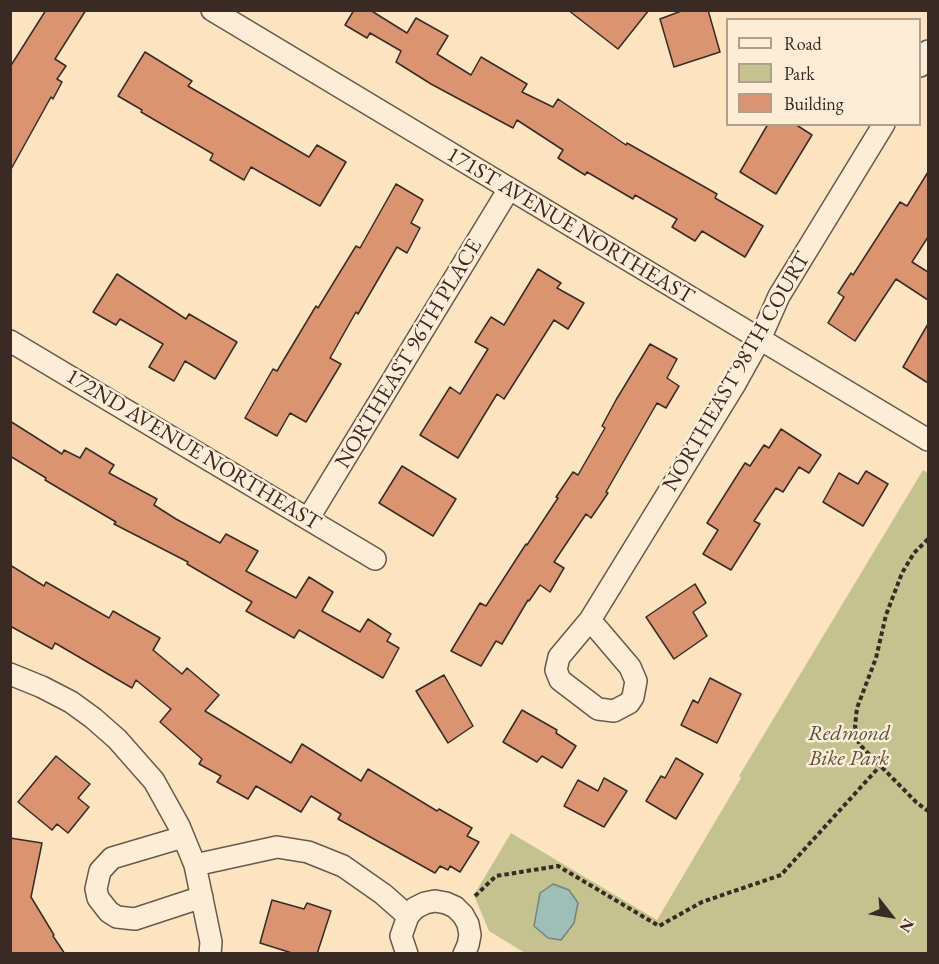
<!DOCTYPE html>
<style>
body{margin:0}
#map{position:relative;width:939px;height:964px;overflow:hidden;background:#fce4c1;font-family:"EB Garamond",serif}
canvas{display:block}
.frame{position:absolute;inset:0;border:12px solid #392a24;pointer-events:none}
.legend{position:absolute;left:726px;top:18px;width:195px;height:108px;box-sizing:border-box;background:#fdedd7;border:2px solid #af9f8f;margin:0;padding:8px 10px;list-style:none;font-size:18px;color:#392a24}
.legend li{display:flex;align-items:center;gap:12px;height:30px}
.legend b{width:30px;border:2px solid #af9f8f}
.north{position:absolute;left:861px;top:886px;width:60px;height:60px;-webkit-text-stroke:4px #fdedd7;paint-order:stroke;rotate:121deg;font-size:16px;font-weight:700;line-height:24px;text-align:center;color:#392a24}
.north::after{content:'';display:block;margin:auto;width:21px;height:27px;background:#392a24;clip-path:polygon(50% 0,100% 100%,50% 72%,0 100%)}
</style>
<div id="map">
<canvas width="939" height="964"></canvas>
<div class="frame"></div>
<ul class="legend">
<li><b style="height:8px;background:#fdedd7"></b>Road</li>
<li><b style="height:16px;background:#c4c28f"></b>Park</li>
<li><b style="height:16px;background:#da9472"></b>Building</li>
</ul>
<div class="north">N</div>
</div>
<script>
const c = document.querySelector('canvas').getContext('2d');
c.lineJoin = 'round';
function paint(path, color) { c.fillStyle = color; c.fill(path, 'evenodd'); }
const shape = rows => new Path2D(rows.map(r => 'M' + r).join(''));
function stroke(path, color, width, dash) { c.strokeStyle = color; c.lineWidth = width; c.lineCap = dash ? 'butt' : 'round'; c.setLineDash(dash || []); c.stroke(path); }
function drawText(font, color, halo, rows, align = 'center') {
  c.font = font + ' "EB Garamond",serif'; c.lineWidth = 5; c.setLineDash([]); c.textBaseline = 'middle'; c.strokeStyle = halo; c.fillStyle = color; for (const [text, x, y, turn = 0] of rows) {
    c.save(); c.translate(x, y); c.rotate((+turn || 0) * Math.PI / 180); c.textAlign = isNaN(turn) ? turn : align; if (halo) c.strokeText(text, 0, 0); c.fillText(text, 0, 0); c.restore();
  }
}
paint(shape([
 [923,470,928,473,928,953,525,953,489,931,474,895,511,833,657,920,741,778,739,776]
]), '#c4c28f');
const water = shape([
 [553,884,569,890,578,903,574,923,561,940,548,938,534,926,540,893,553,884]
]);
paint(water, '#a0beb8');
stroke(water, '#77837d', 1.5);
const building = shape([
 [46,10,86,10,55,59,66,66,57,79,62,82,53,99,51,97,10,171,10,67,46,10],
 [354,10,370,10,407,33,416,18,448,36,437,54,471,75,481,57,527,84,522,92,553,107,558,99,626,145,627,143,717,194,715,198,763,226,745,257,702,231,695,241,672,227,677,219,635,195,633,199,587,172,585,175,558,158,563,150,517,120,513,128,431,84,396,62,401,51,370,33,367,38,345,25,354,10],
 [568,10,649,10,618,49,568,10],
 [684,10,708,10,720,52,674,67,660,19,684,10],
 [145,52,192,81,188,86,309,157,317,145,346,162,320,206,251,167,244,180,210,160,213,154,141,112,142,110,118,96,145,52],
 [768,124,795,124,812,135,776,194,740,172,768,124],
 [928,172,928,237,912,262,928,272,928,300,896,279,855,341,828,323,844,297,838,293,851,273,853,275,900,202,907,206,928,172],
 [396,184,423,200,411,223,420,228,407,253,397,247,358,314,356,312,330,358,341,364,306,422,290,413,277,436,245,418,273,369,277,371,316,306,318,308,356,246,360,248,396,184],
 [538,269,561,283,557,288,584,303,568,329,554,320,504,399,497,394,458,458,420,435,450,387,460,394,488,349,475,342,491,317,504,325,538,269],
 [117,274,186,319,189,314,237,342,215,379,185,361,174,381,149,367,163,344,120,319,116,325,93,312,117,274],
 [928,324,928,383,903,367,928,324],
 [650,344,677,359,667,378,679,386,666,408,657,403,606,492,608,493,591,518,586,514,554,562,564,568,550,592,540,585,529,601,528,600,502,644,496,641,481,666,451,651,480,603,486,606,526,544,527,545,558,498,556,497,573,472,578,475,605,428,602,426,616,400,650,344],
 [10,421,62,454,64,450,80,458,86,448,114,465,109,473,157,499,154,505,176,519,220,543,226,534,258,551,246,571,296,598,309,577,333,592,322,611,360,632,368,619,391,634,387,641,399,648,383,678,299,630,294,638,246,611,252,602,187,564,188,562,114,524,116,522,45,480,46,478,10,456,10,421],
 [781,429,821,455,809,473,799,467,783,492,776,488,754,521,760,524,731,570,703,554,718,530,707,523,745,463,750,466,764,445,769,448,781,429],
 [402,466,456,499,433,536,379,503,402,466],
 [866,471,888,484,863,526,823,502,839,473,858,484,866,471],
 [10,565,44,586,46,582,109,618,113,611,160,638,153,650,182,674,187,668,219,695,205,711,291,763,302,744,361,781,368,769,437,811,439,809,472,828,467,836,479,842,460,872,450,866,448,870,440,866,435,873,338,819,341,814,311,796,301,812,256,786,248,799,217,782,221,776,199,764,202,759,160,722,171,709,136,680,132,688,55,643,52,649,10,626,10,565],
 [695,584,706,603,693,612,707,636,674,659,646,617,695,584],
 [444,675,473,726,448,743,416,691,444,675],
 [710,678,741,694,717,743,681,725,693,700,698,703,710,678],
 [522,710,557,730,556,733,576,746,562,768,542,756,537,762,503,742,522,710],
 [56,756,90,784,78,798,89,807,68,833,57,824,52,830,18,802,56,756],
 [676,758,703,774,676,819,646,801,661,776,665,778,676,758],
 [604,778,627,791,604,827,564,806,578,780,598,791,604,778],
 [10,838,42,843,31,897,54,935,53,936,65,954,10,954,10,838],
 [272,900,304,909,307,903,331,911,317,954,295,954,260,943,272,900]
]);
paint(building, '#da9472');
stroke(building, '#392a24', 1.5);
const street = shape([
 [212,10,928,440],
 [920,66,928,51],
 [10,341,375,559],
 [308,519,509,189],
 [590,620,630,667,636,681,633,697,629,703,614,711,598,709,560,680,556,670,559,657,590,620,735,384,760,339,779,296,884,124],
 [10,674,42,687,71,702,93,718,117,739,154,781,179,826,195,865,211,942,210,954],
 [183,837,112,858,100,871,96,889,98,898,109,912,117,917,135,919,202,897],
 [195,865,277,847,308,852,343,866,383,894,408,916],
 [407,954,401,936,408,916,415,908,425,903,435,901,446,903,455,907,463,915,468,924,470,935,468,945,464,954]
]);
stroke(street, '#6a584b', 24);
stroke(shape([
 [928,539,914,553,902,573,886,615,876,658,857,708,855,726,859,744,916,802,928,811],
 [475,896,496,876,558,866,659,926,702,902,781,875,880,766]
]), '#392a24', 4, [4.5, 3]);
stroke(street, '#fdedd7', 21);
drawText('22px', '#392a24', '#fdedd7', [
 ["171ST AVENUE NORTHEAST",570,226,31],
 ["NORTHEAST 96TH PLACE",409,354,-59],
 ["NORTHEAST 98TH COURT",737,372,-60],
 ["172ND AVENUE NORTHEAST",193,450,31]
]);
drawText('italic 22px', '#5c503f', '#fdedd7', [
 ["Redmond",849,734],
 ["Bike Park",849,759]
]);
</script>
